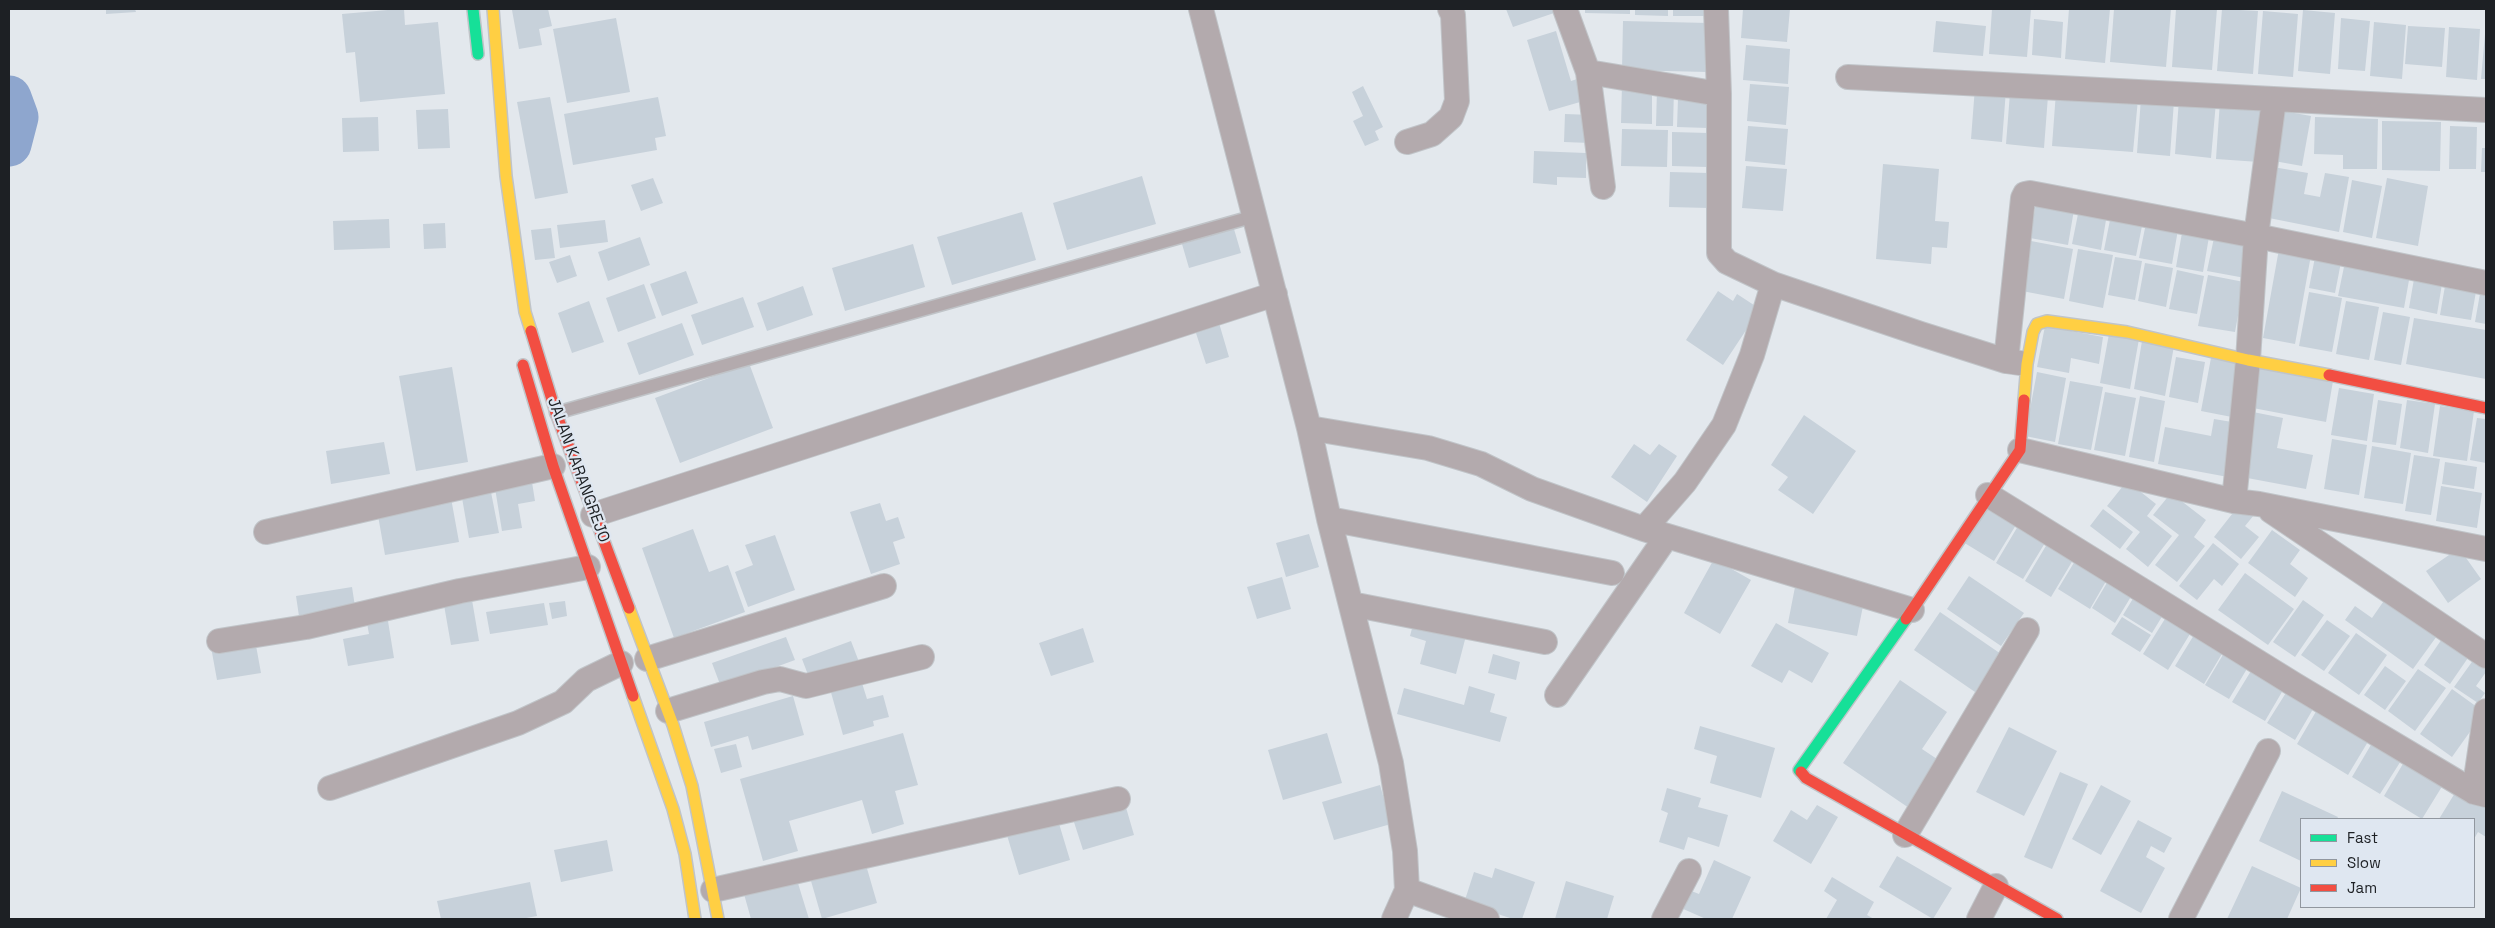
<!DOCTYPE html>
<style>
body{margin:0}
#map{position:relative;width:2495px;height:928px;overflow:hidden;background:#e3e8ed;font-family:"Space Grotesk",sans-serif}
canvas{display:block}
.frame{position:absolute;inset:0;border:10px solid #1d2024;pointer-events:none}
.legend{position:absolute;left:2300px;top:818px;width:175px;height:90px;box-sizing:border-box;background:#dfe7f1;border:1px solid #91979f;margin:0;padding:6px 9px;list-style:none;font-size:15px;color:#1d2024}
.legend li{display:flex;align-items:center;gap:10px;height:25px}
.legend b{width:25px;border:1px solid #91979f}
</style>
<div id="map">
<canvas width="2495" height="928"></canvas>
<div class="frame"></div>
<ul class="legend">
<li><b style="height:6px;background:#16e098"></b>Fast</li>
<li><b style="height:6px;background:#ffcf43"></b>Slow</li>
<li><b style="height:6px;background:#f24e42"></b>Jam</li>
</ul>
</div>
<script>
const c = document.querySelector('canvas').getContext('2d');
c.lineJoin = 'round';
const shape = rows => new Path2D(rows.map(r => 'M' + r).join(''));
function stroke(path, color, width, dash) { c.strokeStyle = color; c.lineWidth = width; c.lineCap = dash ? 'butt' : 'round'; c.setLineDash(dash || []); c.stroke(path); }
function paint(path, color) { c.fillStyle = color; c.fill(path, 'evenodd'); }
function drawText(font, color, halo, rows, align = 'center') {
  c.font = font + ' "Space Grotesk",sans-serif'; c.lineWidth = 4.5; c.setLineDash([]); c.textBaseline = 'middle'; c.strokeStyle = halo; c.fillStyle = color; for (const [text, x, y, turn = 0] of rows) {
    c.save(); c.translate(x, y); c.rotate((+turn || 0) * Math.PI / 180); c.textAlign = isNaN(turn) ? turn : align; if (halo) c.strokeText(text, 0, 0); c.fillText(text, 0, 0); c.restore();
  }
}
stroke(shape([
 [9,98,16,117,9,144]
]), '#8ea6ce', 45);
paint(shape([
 [106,9,135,9,136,12,106,14],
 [399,9,404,9,405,25,438,22,445,94,360,102,355,52,346,53,342,14],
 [518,9,548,9,552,26,539,29,542,45,519,49,512,10],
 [1506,9,1552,9,1554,13,1513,27],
 [1585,9,1630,9,1630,14,1585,13],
 [1635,9,1668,9,1668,16,1635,15],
 [1673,9,1711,9,1711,16,1673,16],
 [1743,9,1790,9,1787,42,1741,38],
 [1992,9,2031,9,2027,57,1989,54],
 [2069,9,2110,9,2105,63,2065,59],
 [2114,9,2171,9,2166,67,2110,62],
 [2176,9,2217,9,2212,70,2172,67],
 [2222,9,2258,11,2253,74,2217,71],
 [2303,10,2335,13,2330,74,2298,71],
 [2263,11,2298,14,2293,77,2258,74],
 [616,18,630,92,567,103,553,29],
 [2341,18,2370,21,2365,71,2338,69],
 [2034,19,2063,22,2061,58,2032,55],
 [1623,21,1708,23,1708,72,1622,70],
 [1936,21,1986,26,1983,56,1933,52],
 [2374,22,2406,25,2402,79,2370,76],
 [2408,26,2445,28,2442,67,2405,64],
 [2449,27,2480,29,2477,80,2446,77],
 [1556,31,1571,81,1580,78,1587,100,1549,111,1527,40],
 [2485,34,2486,34,2486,79,2481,79],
 [1746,45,1790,49,1788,84,1743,80],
 [1622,84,1652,85,1652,124,1621,123],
 [1750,84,1789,87,1786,125,1747,121],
 [1363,86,1383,127,1375,131,1379,140,1365,146,1353,121,1363,116,1352,92],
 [1975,87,2006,90,2002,142,1971,139],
 [1657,89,1674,89,1673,126,1656,126],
 [2056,92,2138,99,2133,152,2052,146],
 [2010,93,2048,96,2044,148,2006,144],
 [550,97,568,193,535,199,517,102],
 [658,97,666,136,655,138,657,150,573,165,564,114],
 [2141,98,2174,101,2170,156,2137,153],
 [1678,99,1709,99,1708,128,1677,127],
 [2179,99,2216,102,2211,158,2175,154],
 [2220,101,2263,105,2259,162,2216,159],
 [448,109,450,148,418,149,416,110],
 [2283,111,2311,116,2302,166,2274,161],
 [1565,114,1592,115,1590,143,1564,142],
 [378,117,379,151,343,152,342,118],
 [2315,117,2378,119,2377,169,2343,169,2343,155,2314,154],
 [2382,121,2441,122,2440,171,2382,170],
 [1748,126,1788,129,1785,165,1745,161],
 [2450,126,2477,127,2476,169,2449,169],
 [1622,129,1668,130,1667,167,1621,166],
 [1672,132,1708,133,1707,167,1672,166],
 [2482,148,2486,148,2486,172,2481,172],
 [1534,151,1586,153,1586,178,1557,177,1557,185,1533,183],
 [1883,164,1939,169,1935,221,1949,222,1947,248,1932,247,1931,264,1876,259],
 [1746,166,1787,169,1783,211,1742,208],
 [2273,167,2308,173,2304,194,2320,197,2325,173,2349,177,2339,232,2264,217],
 [1670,172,1709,173,1709,208,1669,207],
 [1142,176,1156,224,1067,250,1053,203],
 [653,178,663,203,641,211,631,185],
 [2387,178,2428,186,2418,246,2376,238],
 [2352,180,2382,186,2372,238,2343,232],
 [2037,197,2075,204,2068,245,2030,238],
 [2080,204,2108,208,2101,250,2072,244],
 [2112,210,2144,216,2136,256,2104,250],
 [1022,212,1036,260,952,285,937,237],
 [2147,218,2179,224,2172,264,2139,258],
 [389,219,390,248,334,250,333,221],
 [605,220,608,242,560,248,557,225],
 [445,223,446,248,424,249,423,224],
 [2183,227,2210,231,2203,272,2176,267],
 [551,228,555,258,535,260,531,230],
 [1234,229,1241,253,1189,268,1182,244],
 [2215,233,2252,240,2245,278,2207,271],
 [640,237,650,265,608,281,598,252],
 [2031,241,2073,249,2064,299,2022,291],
 [913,244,925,287,845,311,832,268],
 [2078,249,2113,255,2103,308,2069,301],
 [2279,249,2311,255,2295,344,2263,338],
 [2316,252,2342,257,2335,293,2309,288],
 [570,255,577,276,557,283,549,262],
 [2115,257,2142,261,2135,300,2108,295],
 [2346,257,2411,269,2404,308,2338,296],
 [2145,263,2173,268,2166,307,2138,301],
 [2177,270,2204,276,2197,314,2169,309],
 [686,271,698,303,662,316,650,284],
 [2415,273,2443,278,2437,314,2409,308],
 [2208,275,2244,282,2235,332,2198,326],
 [2446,280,2477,286,2471,320,2440,315],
 [644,284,656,318,618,332,606,298],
 [803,286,813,315,767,331,757,303],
 [2481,288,2486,289,2486,324,2475,322],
 [1718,291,1733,301,1737,294,1760,309,1723,365,1686,340],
 [2309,292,2342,298,2332,352,2299,346],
 [743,297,754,327,702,345,691,315],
 [589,301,604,342,572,353,558,313],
 [2346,301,2379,307,2369,360,2336,354],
 [2383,312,2410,317,2401,365,2374,360],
 [2414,318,2486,330,2486,379,2406,364],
 [682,323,694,355,639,375,627,343],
 [1219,323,1229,357,1206,364,1195,330],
 [2045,326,2103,337,2099,364,2071,358,2069,373,2037,367],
 [2109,334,2139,339,2130,389,2100,383],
 [2142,341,2174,346,2165,396,2134,389],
 [2176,357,2205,362,2198,403,2169,397],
 [2211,358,2246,365,2237,418,2201,411],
 [749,363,773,428,680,463,655,398],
 [452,367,468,462,416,471,399,376],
 [2260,367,2333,381,2326,422,2253,408],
 [2037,372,2066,378,2055,442,2025,436],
 [2070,381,2103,387,2091,450,2058,444],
 [2339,388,2374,394,2367,441,2331,435],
 [2105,392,2136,398,2125,456,2094,450],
 [2140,396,2165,401,2154,462,2129,457],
 [2378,400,2402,404,2396,445,2372,442],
 [2407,400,2435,404,2428,453,2400,448],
 [2440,406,2474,411,2467,461,2433,456],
 [2253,412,2283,418,2277,448,2313,455,2306,489,2242,477],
 [1804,415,1856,451,1813,514,1778,490,1788,477,1771,465],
 [2477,418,2486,419,2486,463,2470,460],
 [2214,419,2238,423,2228,477,2158,464,2165,427,2211,436],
 [2332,439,2367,445,2359,495,2324,489],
 [384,442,390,474,331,484,326,451],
 [1634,444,1650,455,1659,444,1677,456,1647,502,1611,477],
 [2372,446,2411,453,2403,504,2364,498],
 [2414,455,2440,459,2431,515,2405,511],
 [2445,462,2477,467,2474,489,2442,484],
 [531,476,535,501,518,504,522,528,502,531,494,482],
 [2127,481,2156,504,2147,516,2172,536,2148,567,2126,549,2140,532,2107,506],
 [2441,486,2482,493,2477,528,2436,521],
 [490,487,499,533,469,538,461,492],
 [2171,493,2206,520,2194,537,2205,546,2177,582,2155,565,2179,535,2153,515],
 [451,498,459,542,385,555,377,510],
 [1988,501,2019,520,1994,561,1963,542],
 [880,503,886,521,898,517,905,538,893,542,900,564,871,574,850,512],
 [2240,504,2254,515,2245,526,2259,537,2241,559,2214,537],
 [2103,509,2133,532,2120,549,2090,526],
 [2021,521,2048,538,2023,579,1996,563],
 [693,529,709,572,728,565,745,612,674,638,642,548],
 [2272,530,2300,550,2290,564,2308,578,2295,597,2248,563],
 [1309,534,1319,567,1286,577,1276,543],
 [775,535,795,590,748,607,735,572,753,565,745,545],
 [2050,539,2076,555,2051,597,2025,581],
 [2213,543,2239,564,2222,586,2214,579,2197,600,2179,586],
 [2459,548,2481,579,2448,603,2426,571],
 [2078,556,2109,576,2090,609,2058,589],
 [1714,559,1751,580,1720,634,1684,613],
 [2245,573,2294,609,2268,645,2218,610],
 [1969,576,2024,613,2001,646,1947,609],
 [2111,576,2135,590,2115,623,2092,608],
 [1282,577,1291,609,1257,619,1247,587],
 [352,587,356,613,300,623,296,596],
 [1795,587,1864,601,1857,636,1788,623],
 [2137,592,2166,610,2152,633,2123,615],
 [2390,592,2442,629,2413,669,2345,620,2355,606,2372,618],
 [472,600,479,641,451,645,444,605],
 [2303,600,2324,615,2295,657,2273,642],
 [565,601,567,616,552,619,549,603],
 [544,603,548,625,490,634,486,612],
 [1940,612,2001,654,1975,692,1914,650],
 [2168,614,2193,629,2168,670,2143,654],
 [387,615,394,658,348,666,343,639,369,634,366,618],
 [1415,617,1467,632,1456,674,1420,664,1426,641,1410,636],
 [2122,617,2151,635,2140,652,2111,634],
 [2327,620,2350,636,2324,671,2301,655],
 [1776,623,1829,653,1812,683,1789,670,1782,683,1751,666],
 [1083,628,1094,662,1051,676,1039,643],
 [2197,630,2226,647,2204,684,2175,666],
 [2356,633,2387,655,2359,695,2328,673],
 [2446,633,2472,652,2450,684,2424,665],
 [786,637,795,660,721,687,712,663],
 [255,640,261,673,217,680,211,647],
 [851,641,859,662,810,680,802,659],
 [2227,648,2251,662,2229,699,2205,685],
 [1493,654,1520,662,1516,680,1488,673],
 [2474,659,2486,667,2486,672,2476,686,2485,693,2478,703,2454,687],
 [2254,666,2286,685,2265,721,2232,702],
 [2385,666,2406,681,2385,710,2364,695],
 [2418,669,2446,688,2415,731,2388,711],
 [861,680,867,699,883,695,889,717,873,721,874,726,843,735,830,689],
 [1900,680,1947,712,1922,749,1940,761,1909,808,1843,763],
 [1469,686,1495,694,1490,712,1507,717,1500,742,1397,714,1404,688,1464,705],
 [2289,688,2316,704,2295,740,2267,723],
 [2452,689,2484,712,2452,757,2420,734],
 [793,696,804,735,752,750,748,736,711,747,704,722],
 [2321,703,2372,735,2348,775,2297,744],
 [1700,726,1775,748,1761,798,1710,783,1717,756,1694,749],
 [2009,727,2057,751,2024,816,1976,792],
 [903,733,918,785,895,791,904,824,872,834,862,800,789,821,798,851,763,861,740,779],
 [1327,733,1342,783,1283,800,1268,750],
 [2375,738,2404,756,2380,794,2352,777],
 [736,744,742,767,721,773,714,749],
 [2407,757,2446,780,2422,819,2384,796],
 [2060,772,2088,784,2052,869,2024,857],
 [1380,785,1391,824,1334,840,1322,802],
 [2101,785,2131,801,2101,855,2072,839],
 [1667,788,1701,798,1698,807,1728,815,1719,847,1688,837,1684,850,1659,842,1668,813,1661,810],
 [2458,788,2486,805,2486,837,2478,832,2474,839,2474,819,2439,819],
 [2282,791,2338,817,2337,819,2301,819,2301,861,2259,841],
 [1125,804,1134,835,1083,850,1073,819],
 [1817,805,1838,817,1811,864,1773,841,1791,810,1807,820],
 [1057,817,1070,860,1019,875,1006,832],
 [2138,820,2172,838,2164,853,2151,846,2146,857,2165,868,2141,913,2100,891],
 [607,840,613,871,561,882,554,850],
 [1897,856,1952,888,1933,919,1879,887],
 [1714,860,1751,877,1732,919,1706,919,1681,908,1689,890,1699,894],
 [866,865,877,903,822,919,811,881],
 [2252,866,2301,888,2287,919,2227,919],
 [1495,868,1535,882,1522,919,1513,919,1464,903,1474,872,1492,878],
 [1832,877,1874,902,1867,915,1874,919,1826,919,1837,900,1824,891],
 [797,880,809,919,751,919,744,894],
 [1566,881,1614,896,1607,919,1555,919],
 [530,882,537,916,521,919,441,919,437,901]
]), '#c7d1da');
const lane = shape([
 [556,413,1255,216]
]);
const street = shape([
 [1201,9,1309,428,1329,519,1391,763,1405,851,1407,890,1394,919],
 [1565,9,1588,72,1603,187],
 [1588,72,1719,94],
 [1848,77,2486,110],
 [1407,142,1432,134,1451,117,1457,101,1453,15,1450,9],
 [1773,284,1921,334,2006,361,2020,363],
 [2006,361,2023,198,2025,194,2030,193,2256,236,2486,283],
 [1309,428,1428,448,1481,464,1532,489,1644,529,1912,610],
 [2020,450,2234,501,2259,504,2486,549],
 [1988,495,2295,685,2474,792,2486,795],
 [2234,501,2248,360,2256,236,2274,100],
 [2271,511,2486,656],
 [593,515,1275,294],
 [1329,519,1612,573],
 [1644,529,1685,482,1724,425,1752,355,1773,284,1727,262,1719,253,1719,94,1716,9],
 [266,532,553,466],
 [1351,604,1545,642],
 [219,641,306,627,460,591,588,567],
 [647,659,884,586],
 [1557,695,1667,536],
 [668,711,763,682,780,679,806,686,922,657],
 [330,788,518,723,563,702,586,680,621,663],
 [2474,792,2486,711],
 [1905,835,2027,630],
 [713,890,1118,799],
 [1407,890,1487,919],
 [1664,919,1689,871],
 [1979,919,1996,886],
 [2181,919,2268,751]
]);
const fast = shape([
 [473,9,478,54],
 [1801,772,1799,770,1906,619]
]);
const slow = shape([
 [493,9,506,176,525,312,531,331],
 [2024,400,2027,364,2033,332,2037,324,2047,321,2127,332,2248,360,2329,375],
 [629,608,673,725,692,786,718,919],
 [633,696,673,809,685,854,695,919]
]);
const jam = shape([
 [531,331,556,413,629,608],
 [523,365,553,466,633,696],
 [2329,375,2486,408],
 [1906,619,2020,450,2024,400],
 [1801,772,1806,778,2057,919]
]);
stroke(lane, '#c0c4c8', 15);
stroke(street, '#c0c4c8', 26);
stroke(fast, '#c0c4c8', 14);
stroke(slow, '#c0c4c8', 14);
stroke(jam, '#c0c4c8', 14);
stroke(lane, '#b3aaad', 12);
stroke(street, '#b3aaad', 24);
stroke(fast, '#16e098', 11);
stroke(slow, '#ffcf43', 11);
stroke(jam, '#f24e42', 11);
drawText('16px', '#1d2024', '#dfe7f1', [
 ["JALAN KARANGREJO",578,470,70]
]);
</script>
